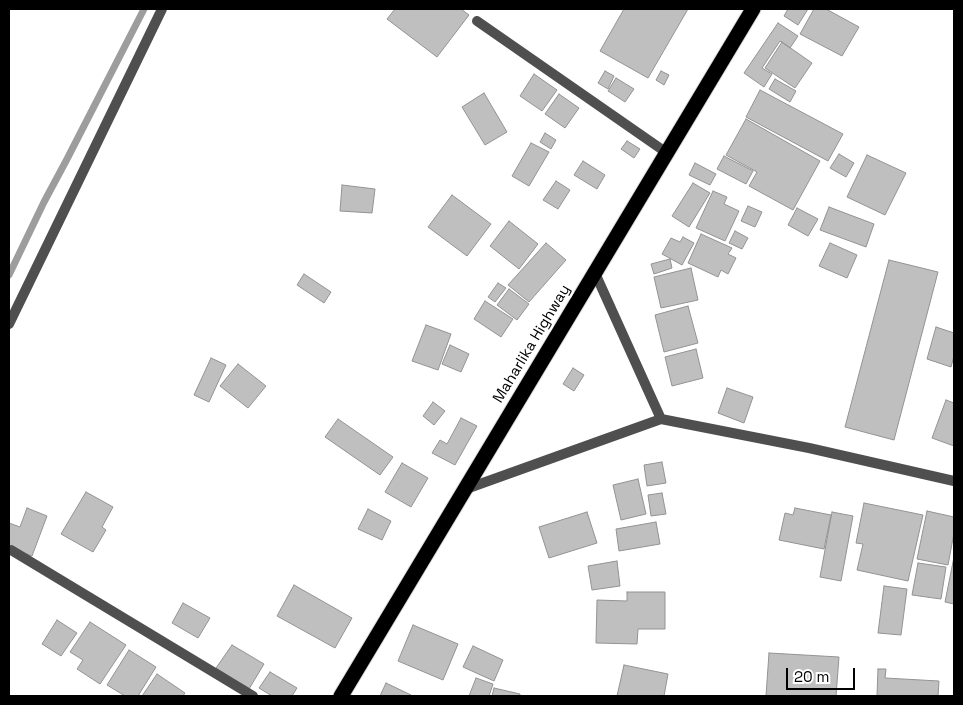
<!DOCTYPE html>
<style>
body{margin:0}
#map{position:relative;width:963px;height:705px;overflow:hidden;background:#fff;font-family:"Space Grotesk",sans-serif}
canvas{display:block}
.frame{position:absolute;inset:0;border:10px solid #000;pointer-events:none}
.scale{position:absolute;left:786px;top:668px;width:69px;height:22px;box-sizing:border-box;border:2px solid #000;border-top:0;padding-left:6px;font-size:15px;line-height:18px;white-space:nowrap;color:#000;-webkit-text-stroke:4px #fff;paint-order:stroke}
</style>
<div id="map">
<canvas width="963" height="705"></canvas>
<div class="frame"></div>
<div class="scale">20 m</div>
</div>
<script>
const c = document.querySelector('canvas').getContext('2d');
c.lineJoin = 'round';
const shape = rows => new Path2D(rows.map(r => 'M' + r).join(''));
function stroke(path, color, width, dash) { c.strokeStyle = color; c.lineWidth = width; c.lineCap = dash ? 'butt' : 'round'; c.setLineDash(dash || []); c.stroke(path); }
function paint(path, color) { c.fillStyle = color; c.fill(path, 'evenodd'); }
function drawText(font, color, halo, rows, align = 'center') {
  c.font = font + ' "Space Grotesk",sans-serif'; c.lineWidth = 4.5; c.setLineDash([]); c.textBaseline = 'middle'; c.strokeStyle = halo; c.fillStyle = color; for (const [text, x, y, turn = 0] of rows) {
    c.save(); c.translate(x, y); c.rotate((+turn || 0) * Math.PI / 180); c.textAlign = isNaN(turn) ? turn : align; if (halo) c.strokeText(text, 0, 0); c.fillText(text, 0, 0); c.restore();
  }
}
stroke(shape([
 [9,275,44,202,66,161,144,9]
]), '#9d9d9d', 7);
const building = shape([
 [395,9,461,9,469,15,437,57,387,19,395,9],
 [624,9,688,9,648,78,600,51,624,9],
 [788,9,808,9,798,25,784,16,788,9],
 [814,9,826,9,859,27,842,56,800,34,814,9],
 [778,23,798,36,790,48,780,41,762,68,772,74,764,87,744,73,778,23],
 [782,42,812,63,795,88,765,68,782,42],
 [605,71,614,76,608,89,598,83,605,71],
 [661,71,669,75,664,85,656,80,661,71],
 [534,74,557,90,542,111,520,96,534,74],
 [616,78,634,89,625,102,608,91,616,78],
 [775,79,796,91,790,102,769,89,775,79],
 [760,90,843,134,828,161,746,117,760,90],
 [484,93,507,132,485,145,462,107,484,93],
 [559,94,579,108,565,128,545,114,559,94],
 [746,119,820,161,793,210,749,186,757,172,726,155,746,119],
 [545,133,556,140,551,149,540,142,545,133],
 [627,141,640,149,634,158,621,149,627,141],
 [531,143,549,152,529,186,512,176,531,143],
 [839,154,854,163,846,177,830,168,839,154],
 [867,155,906,173,885,215,847,197,867,155],
 [724,156,753,171,746,184,717,169,724,156],
 [583,161,605,175,597,189,574,175,583,161],
 [695,163,716,174,710,185,689,175,695,163],
 [556,181,570,190,558,209,543,200,556,181],
 [693,183,710,193,689,227,672,216,693,183],
 [342,185,375,189,372,213,340,211,342,185],
 [713,191,727,197,724,204,739,211,725,241,696,228,713,191],
 [452,195,491,224,467,256,428,227,452,195],
 [748,206,762,212,755,227,741,221,748,206],
 [829,207,874,224,866,247,820,230,829,207],
 [797,208,818,219,808,236,788,225,797,208],
 [509,221,538,244,519,269,490,246,509,221],
 [735,231,748,238,742,249,729,243,735,231],
 [701,234,732,248,728,254,736,258,728,274,721,270,718,277,688,263,701,234],
 [683,237,694,243,682,265,662,254,671,238,680,242,683,237],
 [546,243,566,260,529,302,508,285,546,243],
 [830,243,857,255,847,278,819,266,830,243],
 [670,259,672,268,654,274,651,264,670,259],
 [889,260,938,272,894,440,845,427,889,260],
 [691,268,698,300,661,308,654,277,691,268],
 [304,274,331,292,324,303,297,285,304,274],
 [498,283,506,288,495,302,488,297,498,283],
 [509,289,529,304,517,320,497,305,509,289],
 [485,301,513,319,501,337,474,319,485,301],
 [688,306,698,343,664,352,655,315,688,306],
 [426,325,451,334,438,370,412,361,426,325],
 [936,327,954,333,954,356,951,367,927,359,936,327],
 [450,345,469,354,461,372,442,364,450,345],
 [696,349,703,378,672,386,665,357,696,349],
 [211,358,226,365,209,402,194,395,211,358],
 [238,364,266,386,248,408,220,386,238,364],
 [573,368,584,375,574,391,563,384,573,368],
 [727,388,753,397,744,423,718,413,727,388],
 [946,400,954,403,954,446,932,438,946,400],
 [433,402,445,411,434,425,423,416,433,402],
 [461,418,477,426,455,465,432,453,440,440,447,444,461,418],
 [338,419,393,457,380,475,325,437,338,419],
 [662,462,666,483,647,486,644,465,662,462],
 [402,463,428,478,411,507,385,492,402,463],
 [638,479,646,514,621,520,613,485,638,479],
 [86,492,113,507,102,527,106,530,93,552,61,534,86,492],
 [662,493,666,514,651,516,648,495,662,493],
 [864,503,923,515,908,581,857,570,863,544,856,543,864,503],
 [27,508,47,516,32,556,9,547,9,523,20,527,27,508],
 [795,508,831,515,824,549,779,540,785,513,793,515,795,508],
 [368,509,391,521,382,540,358,529,368,509],
 [927,511,954,517,954,533,948,565,917,559,927,511],
 [587,512,597,543,549,558,539,527,587,512],
 [832,512,853,516,841,581,820,577,832,512],
 [656,522,660,544,619,551,616,529,656,522],
 [954,557,954,604,945,602,954,557],
 [617,561,620,586,592,590,588,566,617,561],
 [918,563,946,567,941,599,912,595,918,563],
 [294,585,352,618,335,648,277,616,294,585],
 [884,586,907,589,901,635,878,633,884,586],
 [627,592,665,592,665,629,638,629,637,644,596,643,597,600,627,601,627,592],
 [183,603,210,618,198,638,172,623,183,603],
 [57,620,77,633,61,656,42,644,57,620],
 [90,622,126,645,100,684,77,669,83,660,70,652,90,622],
 [413,625,458,644,443,680,398,661,413,625],
 [232,645,264,664,249,689,216,668,232,645],
 [473,646,503,660,494,681,463,667,473,646],
 [129,650,156,667,138,696,125,696,107,685,129,650],
 [769,653,839,657,836,696,766,696,769,653],
 [624,665,668,674,664,696,617,696,624,665],
 [878,669,886,669,885,678,939,681,938,696,877,696,878,669],
 [270,672,297,688,292,696,272,696,259,688,270,672],
 [157,674,185,693,183,696,142,696,157,674],
 [476,678,493,684,489,696,469,696,476,678],
 [386,683,411,695,410,696,380,696,386,683],
 [494,688,520,694,520,696,492,696,494,688]
]);
paint(building, '#bfbfbf');
stroke(building, '#939393', 1);
const highway = shape([
 [341,696,753,9]
]);
stroke(highway, '#dbdbdb', 17);
stroke(shape([
 [477,21,667,153],
 [595,273,661,419,809,448,954,481],
 [9,324,162,9],
 [466,489,661,419],
 [11,550,253,696]
]), '#4f4f4f', 10);
stroke(highway, '#000', 15);
drawText('15px', '#000', '#fff', [
 ["Maharlika Highway",532,344,-59]
]);
</script>
